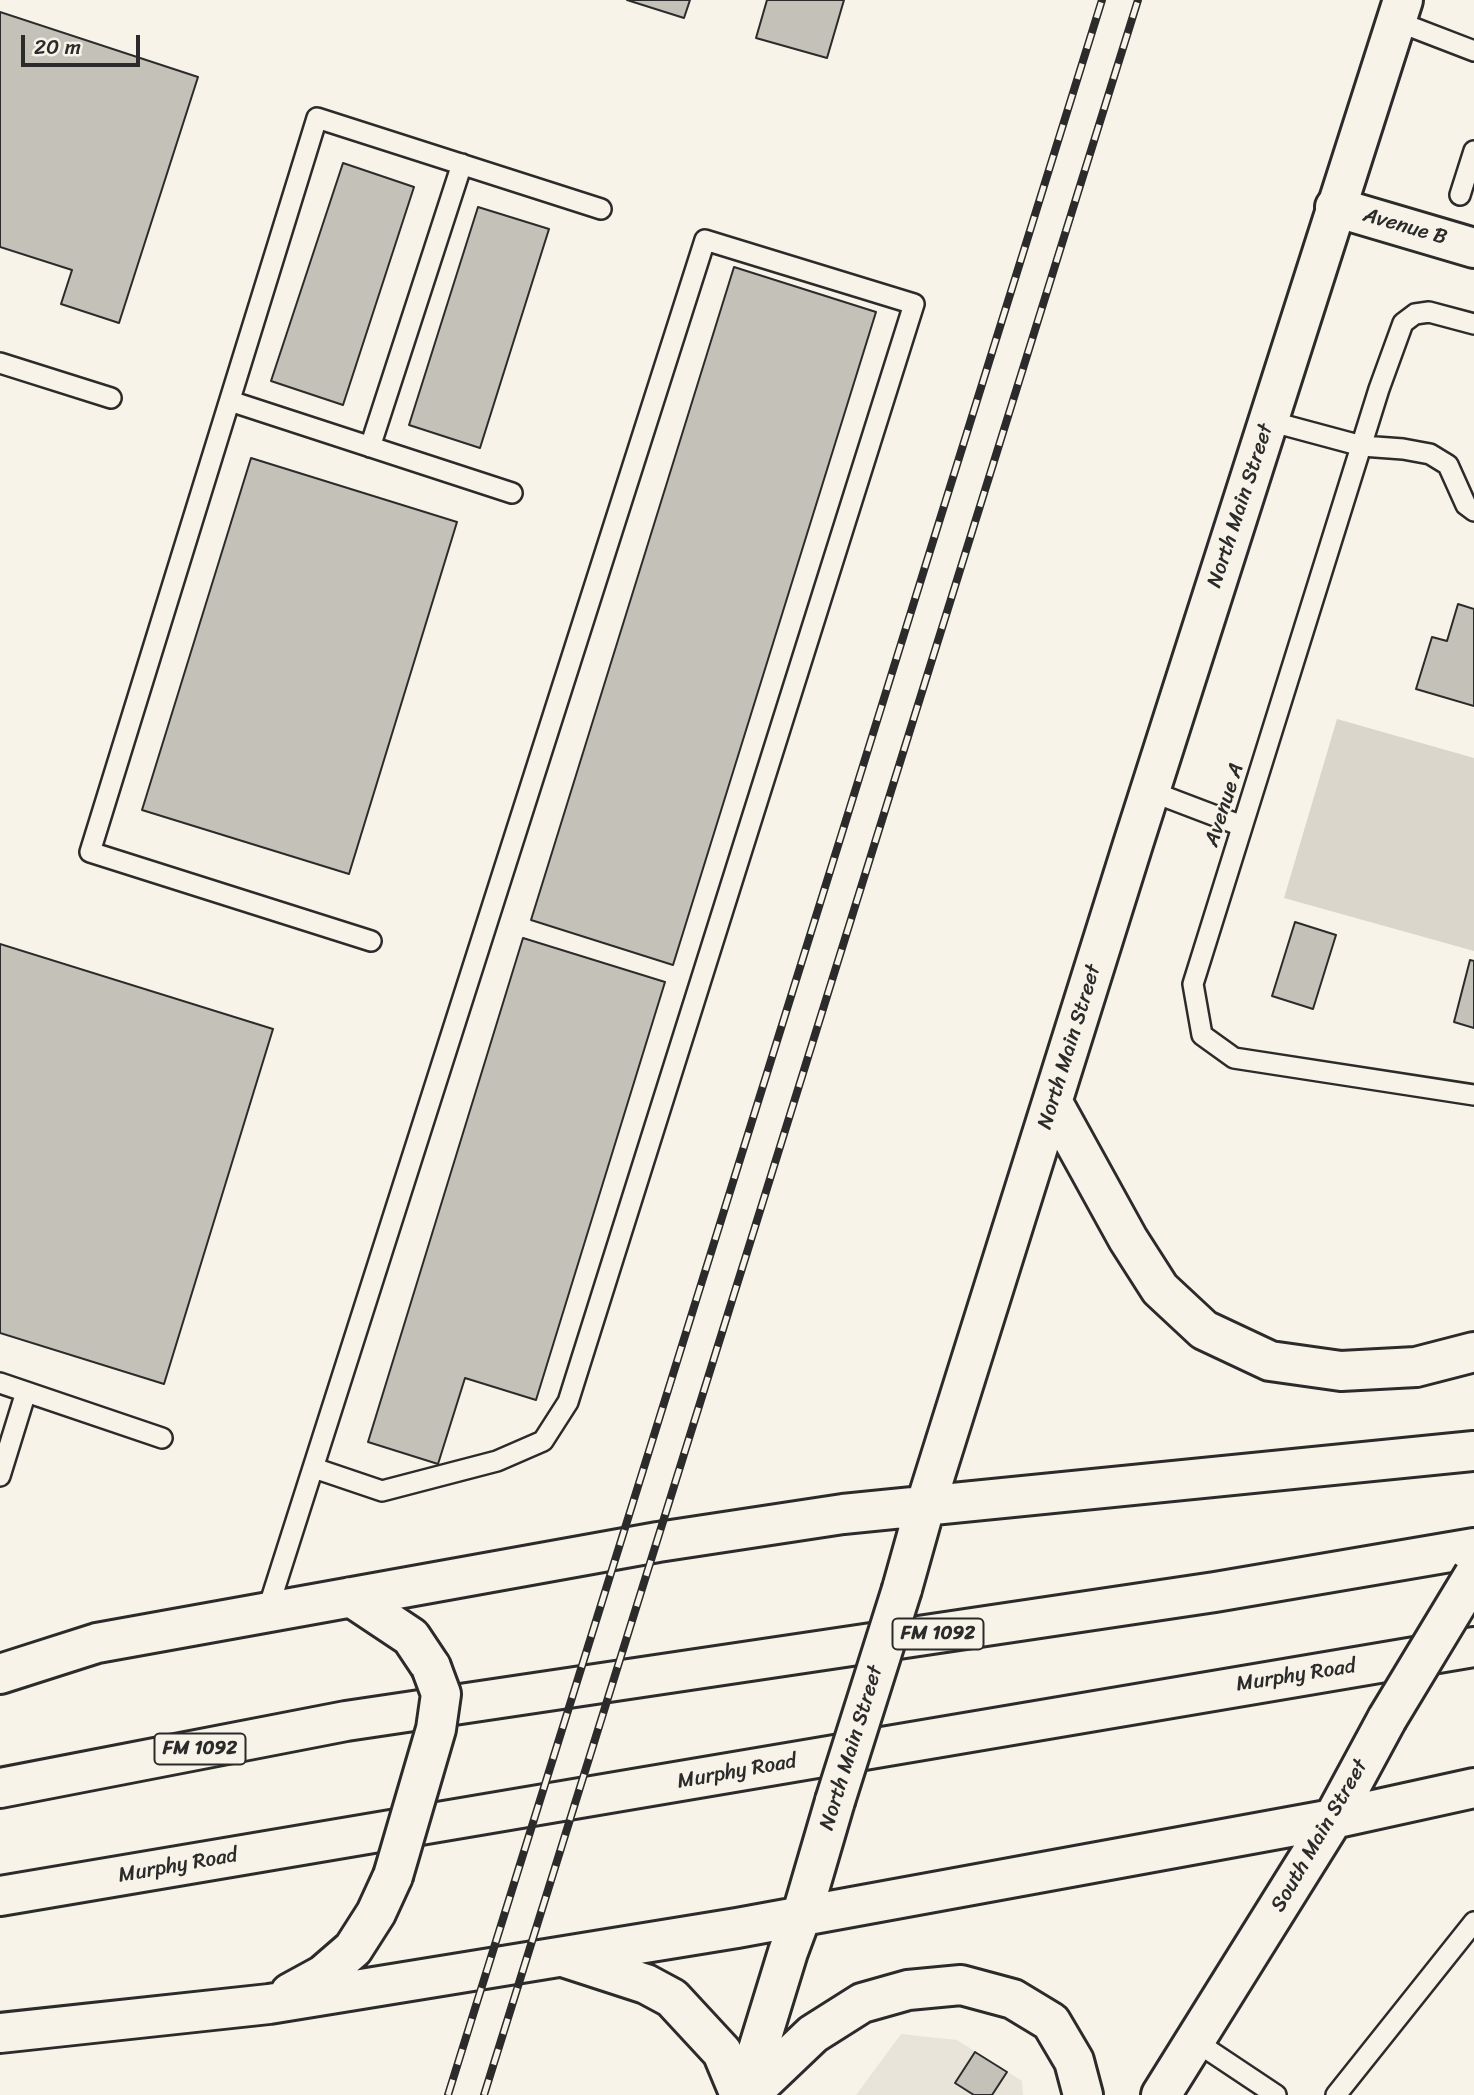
<!DOCTYPE html>
<style>
body{margin:0}
#map{position:relative;width:1474px;height:2095px;overflow:hidden;background:#f7f3e8;font-family:Sriracha,sans-serif}
canvas{display:block}
.scale{position:absolute;left:21px;top:35px;width:119px;height:32px;box-sizing:border-box;border:4px solid #2b2b2b;border-top:0;padding-left:9px;font-size:21px;line-height:24px;white-space:nowrap;color:#2b2b2b;-webkit-text-stroke:5px #f7f3e8;paint-order:stroke}
</style>
<div id="map">
<canvas width="1474" height="2095"></canvas>
<div class="scale">20 m</div>
</div>
<script>
const c = document.querySelector('canvas').getContext('2d');
c.lineJoin = 'round';
function paint(path, color) { c.fillStyle = color; c.fill(path, 'evenodd'); }
const shape = rows => new Path2D(rows.map(r => 'M' + r).join(''));
function stroke(path, color, width, dash) { c.strokeStyle = color; c.lineWidth = width; c.lineCap = dash ? 'butt' : 'round'; c.setLineDash(dash || []); c.stroke(path); }
function drawText(font, color, halo, rows, align = 'center') {
  c.font = font + ' Sriracha,sans-serif'; c.lineWidth = 5; c.setLineDash([]); c.textBaseline = 'middle'; c.strokeStyle = halo; c.fillStyle = color; for (const [text, x, y, turn = 0] of rows) {
    c.save(); c.translate(x, y); c.rotate((+turn || 0) * Math.PI / 180); c.textAlign = isNaN(turn) ? turn : align; if (halo) c.strokeText(text, 0, 0); c.fillText(text, 0, 0); c.restore();
  }
}
paint(shape([
 [901,2034,957,2040,1022,2081,1023,2095,856,2095]
]), '#e8e4da');
paint(shape([
 [1337,719,1474,758,1474,951,1284,898]
]), '#dad6cc');
const building = shape([
 [627,0,690,0,684,18,627,0],
 [767,0,844,0,827,58,756,38,767,0],
 [0,12,198,77,119,323,61,304,72,270,0,247,0,12],
 [343,163,414,187,343,405,271,381,343,163],
 [478,207,549,229,480,448,409,425,478,207],
 [734,267,876,312,673,965,531,920,734,267],
 [251,458,457,522,349,874,142,810,251,458],
 [1458,604,1474,609,1474,706,1416,689,1432,637,1447,641,1458,604],
 [1295,922,1336,935,1313,1009,1272,996,1295,922],
 [523,938,665,982,536,1400,465,1378,438,1464,368,1442,523,938],
 [0,944,273,1029,164,1384,0,1333,0,944],
 [1470,960,1474,961,1474,1028,1454,1022,1470,960],
 [975,2052,1007,2072,992,2095,974,2095,955,2083,975,2052]
]);
paint(building, '#c4c1b9');
stroke(building, '#2b2b2b', 2);
const lane = shape([
 [1396,21,1474,51],
 [1460,195,1474,151],
 [1474,324,1429,312,1415,314,1403,323,1379,389,1193,984,1202,1035,1234,1058,1474,1095],
 [0,363,111,398],
 [230,401,512,493],
 [1269,421,1362,446,1403,449,1430,454,1448,465,1466,505,1474,511],
 [370,447,462,164],
 [1150,791,1242,826],
 [371,941,90,852,317,118,601,209],
 [0,1383,162,1438],
 [0,1476,26,1392],
 [267,1612,705,240,914,304,568,1402,543,1441,497,1461,382,1491,314,1468],
 [1195,2041,1276,2095],
 [1336,2095,1474,1922]
]);
const street = shape([
 [1335,207,1474,248]
]);
const primary = shape([
 [0,1788,346,1721,1215,1592,1474,1548],
 [0,1896,1474,1647]
]);
const highway = shape([
 [1053,1103,1128,1239,1160,1289,1204,1330,1270,1361,1341,1371,1416,1367,1474,1352],
 [902,1589,925,1507,1134,841,1403,0],
 [351,1597,411,1637,431,1667],
 [0,1674,97,1643,658,1542,843,1514,1474,1451],
 [566,1958,646,1984,672,1998,722,2052,740,2095],
 [290,1993,323,1975,353,1949,376,1913,393,1876],
 [0,2033,269,2004,737,1928,1333,1819,1474,1788],
 [744,2095,788,1952,801,1917,835,1801],
 [749,2095,813,2034,862,2003,908,1990,961,1985,1013,1999,1051,2022,1074,2061,1083,2095],
 [1161,2095,1333,1819,1387,1719]
]);
stroke(lane, '#2b2b2b', 24);
stroke(street, '#2b2b2b', 44);
stroke(primary, '#2b2b2b', 44);
stroke(highway, '#2b2b2b', 44);
stroke(lane, '#f7f3e8', 19);
stroke(street, '#f7f3e8', 38);
stroke(primary, '#f7f3e8', 38);
stroke(highway, '#f7f3e8', 38);
const rail = shape([
 [448,2095,1102,0],
 [484,2095,1138,0]
]);
stroke(rail, '#2b2b2b', 8);
stroke(rail, '#f7f3e8', 5, [16]);
const highwayBridge = shape([
 [1387,1719,1474,1575],
 [835,1801,902,1589],
 [393,1876,436,1729,441,1694,431,1667]
]);
stroke(highwayBridge, '#2b2b2b', 44, []);
stroke(highwayBridge, '#f7f3e8', 38);
for (const [x, y, w] of [
 [938,1634,91],
 [200,1749,91]
]) { const box = new Path2D(); box.roundRect(x - w / 2, y - 15.5, w, 31, 5); c.fillStyle = '#f7f3e8'; c.fill(box); stroke(box, '#2b2b2b', 2); }
drawText('bold 19px', '#2b2b2b', null, [
 ["FM 1092",938,1634],
 ["FM 1092",200,1749]
]);
drawText('21px', '#2b2b2b', '#f7f3e8', [
 ["Avenue B",1405,227,16],
 ["North Main Street",1241,506,-72],
 ["Avenue A",1225,805,-72],
 ["North Main Street",1070,1047,-73],
 ["Murphy Road",1296,1676,-9],
 ["North Main Street",852,1748,-73],
 ["Murphy Road",737,1772,-10],
 ["South Main Street",1320,1836,-60],
 ["Murphy Road",178,1866,-10]
]);
</script>
